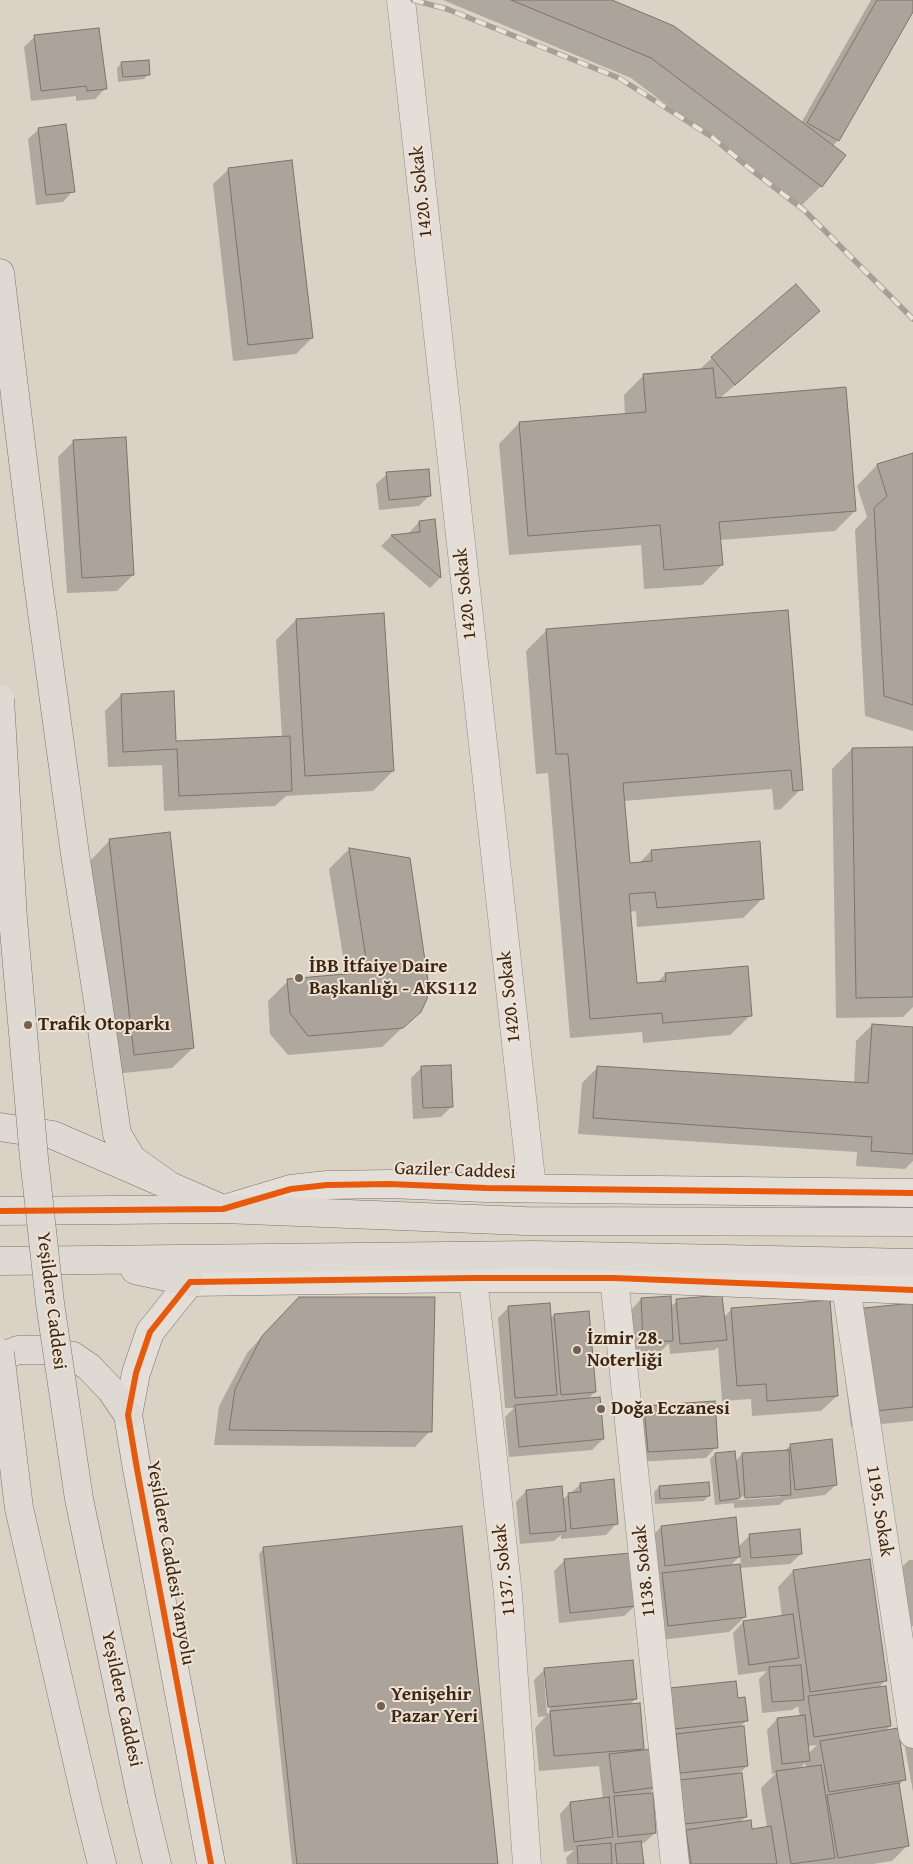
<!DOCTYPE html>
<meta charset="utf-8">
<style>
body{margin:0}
canvas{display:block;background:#dad2c5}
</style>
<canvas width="913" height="1864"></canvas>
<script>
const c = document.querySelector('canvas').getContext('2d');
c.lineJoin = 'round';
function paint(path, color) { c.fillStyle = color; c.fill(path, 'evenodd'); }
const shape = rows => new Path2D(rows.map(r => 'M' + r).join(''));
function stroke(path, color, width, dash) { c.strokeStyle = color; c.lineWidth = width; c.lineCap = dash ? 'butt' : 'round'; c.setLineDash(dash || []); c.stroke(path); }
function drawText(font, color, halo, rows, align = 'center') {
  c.font = font + ' "Gentium Book Plus",serif'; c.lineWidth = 4; c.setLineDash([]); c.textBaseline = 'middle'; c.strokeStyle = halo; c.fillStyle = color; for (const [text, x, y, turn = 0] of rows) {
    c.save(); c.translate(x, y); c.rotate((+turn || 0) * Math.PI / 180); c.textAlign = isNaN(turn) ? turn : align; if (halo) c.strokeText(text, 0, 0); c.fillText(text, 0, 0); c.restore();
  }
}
paint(shape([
 [443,0,609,0,801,123,871,0,913,0,913,9,838,140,832,147,821,186,801,206,631,78],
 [35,36,105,89,95,99,76,101,76,96,31,101,24,47],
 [122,63,149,74,144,79,118,82,117,68],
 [39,129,73,191,63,202,36,205,28,139],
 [229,169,312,338,296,354,233,361,213,184],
 [818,311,802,327,719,399,855,511,835,531,720,540,722,565,702,585,644,589,641,545,509,555,499,444,519,423,625,415,624,395,644,375,699,370,712,358],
 [74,441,133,575,117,591,67,593,58,457],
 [913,454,913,731,865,716,855,530,867,517,857,486,877,465],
 [387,474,429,496,419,506,379,510,376,484],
 [434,521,440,578,430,588,381,546,391,536,409,535,409,533,419,522],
 [787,611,801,789,781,809,774,810,772,789,624,801,629,864,638,864,651,851,763,898,743,918,637,927,636,911,630,912,636,985,656,983,666,974,751,1015,730,1035,643,1043,642,1032,570,1038,548,773,536,774,526,651,546,631],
 [296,620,393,771,373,791,286,796,275,806,164,811,162,765,108,767,105,711,121,695,175,742,282,737,276,640],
 [913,748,913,1007,903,1017,836,1018,832,769,852,749],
 [110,840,193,1048,172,1068,114,1074,90,861],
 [349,849,409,859,420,1011,382,1047,288,1055,270,1034,268,1001,288,981,346,975,329,869],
 [872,1025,913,1028,913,1161,905,1169,856,1166,857,1152,578,1134,582,1083,598,1067,854,1083,856,1041],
 [421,1068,451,1107,441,1117,413,1119,411,1078],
 [641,1299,670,1307,677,1301,723,1318,732,1309,837,1396,821,1411,752,1416,751,1399,722,1401,718,1347,715,1350,670,1354,669,1343,661,1351,633,1352,631,1310],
 [662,1340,662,1342,637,1344,637,1341],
 [913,1304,913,1421,851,1427,839,1326],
 [509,1307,550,1319,554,1315,595,1392,587,1400,603,1439,592,1450,509,1457,505,1417,514,1408,505,1408,498,1318],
 [283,1314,430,1431,415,1447,214,1445,219,1406,247,1353],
 [645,1407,716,1447,706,1458,637,1462,634,1417],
 [791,1445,836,1485,825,1495,785,1500,779,1505,734,1508,734,1503,715,1505,710,1459,715,1454,735,1462,742,1454,784,1451],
 [781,1494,781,1497,738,1500,738,1497],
 [581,1484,616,1524,606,1535,561,1539,561,1535,554,1541,520,1544,516,1502,526,1491,562,1500],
 [659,1487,709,1495,704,1501,655,1504,654,1492],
 [661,1527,738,1547,750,1535,801,1554,790,1564,740,1568,745,1617,729,1632,652,1641,647,1590,661,1575,655,1576,650,1538],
 [740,1556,741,1565,729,1567],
 [264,1548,497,1864,292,1864,259,1554],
 [565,1560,635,1606,624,1616,559,1623,554,1571],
 [909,1560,913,1560,913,1626,903,1628,893,1576],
 [793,1571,886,1680,878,1688,890,1726,884,1732,905,1779,898,1786,908,1845,892,1861,873,1864,674,1864,660,1700,736,1699,746,1721,739,1728,747,1766,738,1775,746,1817,739,1823,751,1830,767,1828,761,1788,776,1773,772,1774,767,1730,777,1719,800,1717,798,1706,792,1710,762,1713,759,1679,767,1671,738,1675,733,1633,743,1622,782,1617,778,1587],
 [817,1745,808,1754,807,1746],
 [805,1763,806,1768,800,1769],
 [913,1655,913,1792,892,1675],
 [545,1669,636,1699,629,1705,643,1748,639,1752,656,1787,649,1794,655,1833,644,1843,640,1844,642,1864,567,1864,566,1858,574,1850,564,1852,560,1814,570,1803,603,1799,599,1766,539,1771,535,1728,546,1716,538,1717,534,1680],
 [544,1677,546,1677,550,1713,547,1713]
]), '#0003');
const building = shape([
 [511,0,612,0,674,26,846,155,822,187,651,58,511,0],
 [877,0,913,0,913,12,839,141,807,123,877,0],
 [99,28,107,89,87,91,86,86,41,91,34,35,99,28],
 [149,60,150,75,123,77,121,62,149,60],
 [66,124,75,192,46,195,38,128,66,124],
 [292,160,313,338,248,345,228,168,292,160],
 [796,284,820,311,735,385,711,357,796,284],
 [713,368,716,398,846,387,856,511,719,522,723,565,664,570,660,525,528,536,519,422,646,412,643,374,713,368],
 [126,437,134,575,82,578,73,440,126,437],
 [913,453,913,705,884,696,874,508,887,496,877,464,913,453],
 [429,469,431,496,389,500,386,472,429,469],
 [435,519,441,578,391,535,420,532,419,521,435,519],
 [788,610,803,790,793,791,791,770,623,783,630,863,652,861,651,850,760,841,764,899,657,908,655,892,629,894,637,983,666,981,665,973,748,966,752,1016,663,1023,662,1013,590,1019,568,754,556,754,546,629,788,610],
 [384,613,394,771,305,776,296,619,384,613],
 [174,691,176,741,290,736,292,791,179,796,177,749,123,752,121,694,174,691],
 [913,747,913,997,856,998,852,748,913,747],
 [170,832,194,1048,134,1055,109,839,170,832],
 [349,848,410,858,428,981,427,999,421,1012,403,1028,308,1036,290,1013,287,979,368,972,349,848],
 [872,1024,913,1027,913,1154,871,1151,872,1137,593,1118,597,1066,868,1083,872,1024],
 [451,1065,453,1107,423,1108,421,1066,451,1065],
 [722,1295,727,1340,680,1344,676,1299,722,1295],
 [671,1296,673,1341,643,1342,641,1298,671,1296],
 [299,1297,435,1297,432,1432,229,1430,235,1389,262,1336,299,1297],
 [830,1300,838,1396,767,1401,766,1384,737,1386,731,1308,830,1300],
 [550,1303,557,1395,515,1398,508,1306,550,1303],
 [913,1303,913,1407,866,1412,854,1309,913,1303],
 [589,1311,596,1392,561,1395,554,1314,589,1311],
 [600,1397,604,1439,519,1447,515,1405,600,1397],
 [715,1401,718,1448,648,1452,644,1406,715,1401],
 [832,1439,837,1485,795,1490,790,1444,832,1439],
 [789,1450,791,1495,745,1498,742,1453,789,1450],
 [735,1451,740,1498,720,1501,715,1453,735,1451],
 [614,1479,618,1524,571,1529,568,1493,581,1492,580,1483,614,1479],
 [709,1482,710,1496,660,1499,659,1486,709,1482],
 [562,1486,566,1531,530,1534,526,1490,562,1486],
 [736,1517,740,1557,665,1566,661,1526,736,1517],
 [462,1526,498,1864,297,1864,263,1547,462,1526],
 [800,1529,802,1554,751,1558,749,1534,800,1529],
 [631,1553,636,1606,570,1613,564,1559,631,1553],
 [870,1559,887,1681,810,1692,793,1570,870,1559],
 [740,1564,746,1617,668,1626,662,1573,740,1564],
 [793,1614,799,1658,749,1665,743,1621,793,1614],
 [633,1660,637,1699,548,1707,544,1668,633,1660],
 [801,1665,804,1700,772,1702,769,1667,801,1665],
 [736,1681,738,1698,745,1697,748,1721,674,1729,670,1688,736,1681],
 [886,1686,891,1726,814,1737,808,1696,886,1686],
 [640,1703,644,1749,554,1756,550,1711,640,1703],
 [805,1715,810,1761,782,1764,777,1718,805,1715],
 [744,1726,748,1766,680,1773,676,1734,744,1726],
 [898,1728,906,1780,829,1792,820,1741,898,1728],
 [652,1749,657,1787,614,1793,609,1754,652,1749],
 [821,1765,835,1858,791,1864,776,1771,821,1765],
 [742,1773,747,1817,685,1824,680,1780,742,1773],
 [899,1783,909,1846,838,1858,827,1795,899,1783],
 [653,1793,656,1833,618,1837,614,1796,653,1793],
 [609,1797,613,1837,574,1842,570,1802,609,1797],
 [751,1820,752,1829,771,1826,777,1864,691,1864,686,1830,751,1820],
 [641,1841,644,1864,617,1864,615,1844,641,1841],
 [611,1843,612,1864,578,1864,577,1846,611,1843]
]);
paint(building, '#aca49b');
stroke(building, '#7c746a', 1);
const street = shape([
 [401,0,532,1188],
 [473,1278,508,1594,527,1864],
 [614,1278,675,1864],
 [846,1287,913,1734]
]);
const secondary = shape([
 [228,1208,291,1189,327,1185,389,1184,486,1188,913,1193],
 [211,1864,137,1469,128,1415,136,1373,150,1332,190,1282,473,1278,614,1278,913,1290]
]);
const primary = shape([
 [0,1211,223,1209,525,1221,913,1222],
 [0,1261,535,1255,913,1263],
 [135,1270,190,1282]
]);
const highway = shape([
 [0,273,38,583,75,854,97,995,117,1134,132,1159,167,1184],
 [0,1127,53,1135,223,1209],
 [0,1357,18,1350,43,1350,73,1356,89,1367,111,1390,128,1415],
 [142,1801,157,1864],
 [88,1808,102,1864]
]);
stroke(street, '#938b81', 29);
stroke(secondary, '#7c746a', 29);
stroke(primary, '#7c746a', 29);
stroke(highway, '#7c746a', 29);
stroke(street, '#e3dfd8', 28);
stroke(secondary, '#e3dfd8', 28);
stroke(primary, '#ded9d2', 28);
stroke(highway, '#ded9d2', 28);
const rail = shape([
 [413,0,447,9,619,78,712,137,749,168,804,210,913,319]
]);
stroke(rail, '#a59f98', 5.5);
stroke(rail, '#ede2d3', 4, [11]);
const highwayBridge = shape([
 [0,699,13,919,34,1158,50,1303,79,1499,142,1801],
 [0,1353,19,1508,88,1808]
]);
stroke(highwayBridge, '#7c746a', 29, []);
stroke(highwayBridge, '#ded9d2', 28);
stroke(shape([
 [0,1211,223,1209,291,1189,327,1185,389,1184,486,1188,913,1193],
 [211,1864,137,1469,128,1415,136,1373,150,1332,190,1282,473,1278,614,1278,913,1290]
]), '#e8590c', 6);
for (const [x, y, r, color] of [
 [299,978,5,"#736251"],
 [28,1025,5,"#736251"],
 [577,1350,5,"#736251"],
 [601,1409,5,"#736251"],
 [381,1706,5,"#736251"]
]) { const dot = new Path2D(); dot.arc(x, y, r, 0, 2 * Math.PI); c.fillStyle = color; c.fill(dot); stroke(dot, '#ede2d3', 2); }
drawText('19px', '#3c2513', '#ede2d3', [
 ["1420. Sokak",422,192,-96],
 ["1420. Sokak",466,594,-96],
 ["1420. Sokak",510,997,-96],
 ["Gaziler Caddesi",455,1171,2],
 ["Yeşildere Caddesi",51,1301,83],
 ["1195. Sokak",879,1511,81],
 ["Yeşildere Caddesi Yanyolu",170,1563,80],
 ["1137. Sokak",505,1570,-96],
 ["1138. Sokak",645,1571,-96],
 ["Yeşildere Caddesi",121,1699,78]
]);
drawText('bold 19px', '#3c2513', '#ede2d3', [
 ["İBB İtfaiye Daire",309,967],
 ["Başkanlığı - AKS112",309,989],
 ["Trafik Otoparkı",38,1025],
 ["İzmir 28.",587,1339],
 ["Noterliği",587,1361],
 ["Doğa Eczanesi",611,1409],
 ["Yenişehir",391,1695],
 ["Pazar Yeri",391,1717]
], 'left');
</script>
